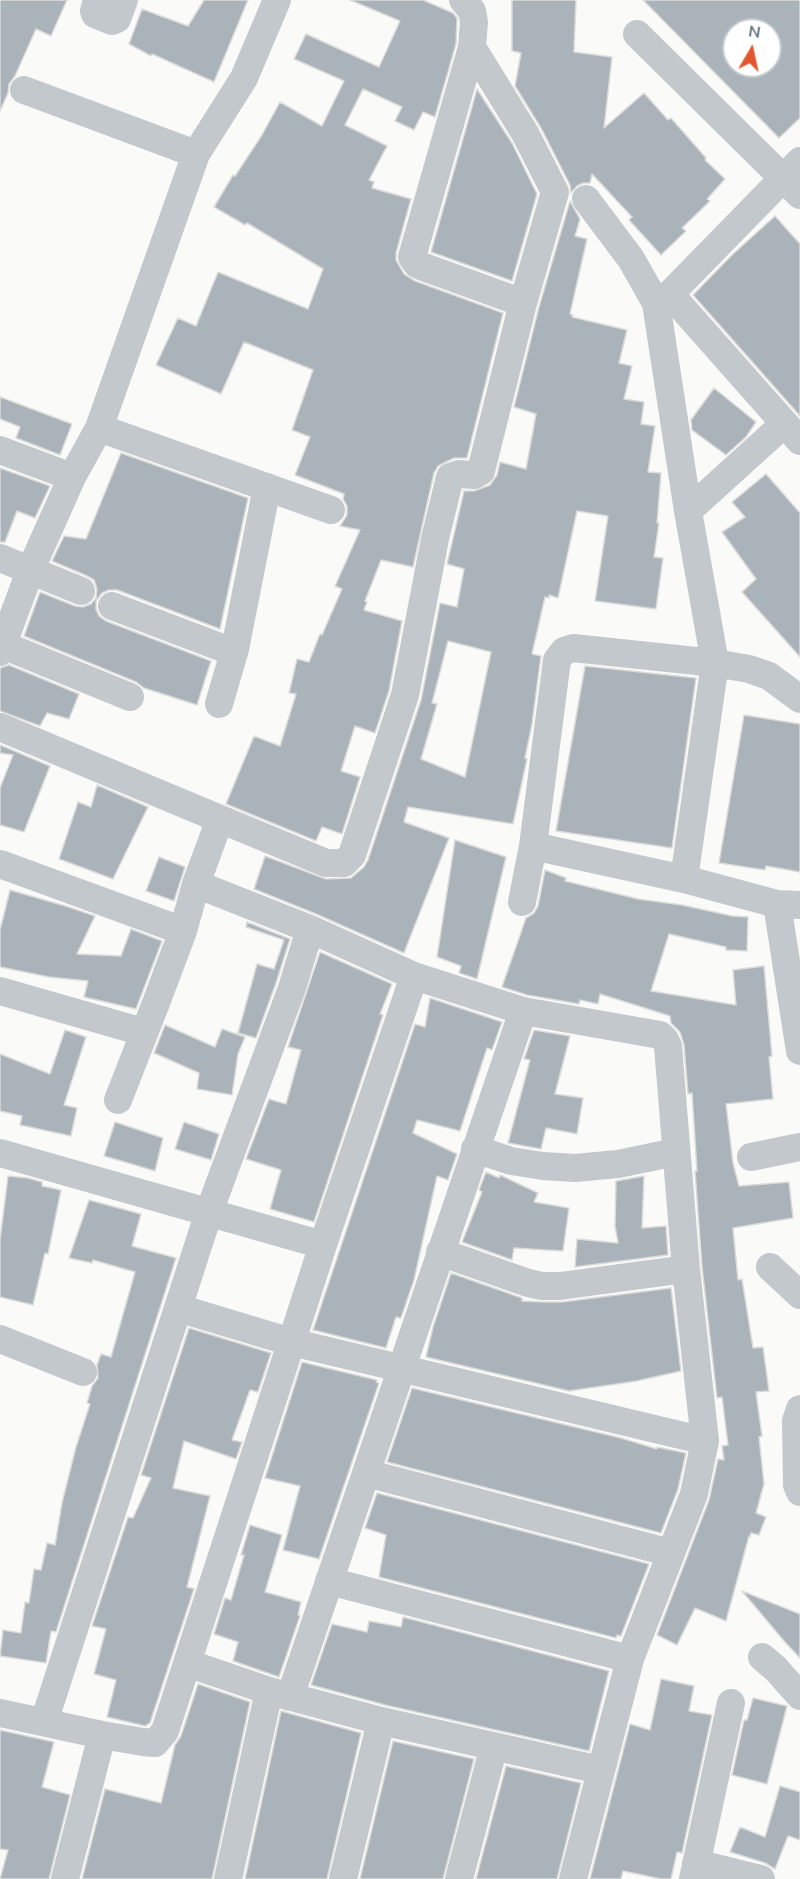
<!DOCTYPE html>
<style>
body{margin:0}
#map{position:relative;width:800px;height:1879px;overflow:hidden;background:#fafaf8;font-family:"Nunito Sans",sans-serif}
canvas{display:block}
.north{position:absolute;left:722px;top:18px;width:60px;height:60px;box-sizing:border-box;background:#fff;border:2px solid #c1c8cd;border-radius:50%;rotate:9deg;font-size:16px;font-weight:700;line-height:24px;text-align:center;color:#657683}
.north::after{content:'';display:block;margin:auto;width:21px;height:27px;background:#e4572e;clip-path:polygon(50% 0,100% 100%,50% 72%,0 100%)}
</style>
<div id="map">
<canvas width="800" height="1879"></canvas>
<div class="north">N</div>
</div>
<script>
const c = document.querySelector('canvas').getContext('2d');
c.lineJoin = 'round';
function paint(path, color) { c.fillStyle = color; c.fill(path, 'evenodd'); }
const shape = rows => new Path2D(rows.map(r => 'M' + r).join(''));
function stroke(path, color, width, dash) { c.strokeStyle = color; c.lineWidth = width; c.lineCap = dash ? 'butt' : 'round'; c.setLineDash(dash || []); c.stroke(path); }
const building = shape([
 [0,0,67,0,51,36,36,29,15,76,9,84,8,93,0,111,0,0],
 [204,0,248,0,214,82,152,54,151,56,129,44,142,9,188,26,204,0],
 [350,0,423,0,453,13,457,18,456,44,435,117,423,112,414,130,395,121,402,107,363,89,345,125,387,146,369,180,374,182,372,188,411,199,396,253,396,260,404,274,415,281,503,313,467,458,454,458,438,466,434,473,413,567,381,560,365,601,367,602,364,610,402,621,389,691,375,733,355,726,341,771,360,777,342,834,322,827,316,841,226,804,254,736,280,746,296,694,289,693,297,659,309,662,320,634,322,635,342,589,335,586,360,530,340,526,347,515,347,506,343,499,344,494,295,475,310,437,292,430,313,370,244,342,221,394,156,365,178,318,196,326,218,272,308,309,323,269,247,223,245,225,214,207,233,175,235,176,262,135,280,102,322,126,344,81,294,59,306,34,379,67,400,21,350,0],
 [512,0,576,0,574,52,612,57,604,128,644,93,668,120,671,118,706,158,705,160,725,179,707,199,710,201,682,228,686,231,661,255,629,220,632,217,592,174,590,183,583,183,577,186,571,193,570,185,541,128,515,86,521,53,512,51,512,0],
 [643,0,800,0,800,118,779,138,643,0],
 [734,30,770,30,770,66,734,66,734,30],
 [477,89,512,143,537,194,512,281,431,252,477,89],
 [570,201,580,219,575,236,587,239,570,314,573,315,572,317,627,330,619,363,632,366,624,399,644,402,641,424,655,426,648,472,661,473,657,523,659,523,654,557,663,558,656,609,595,601,608,516,577,511,558,598,549,595,549,598,545,597,532,654,541,656,532,724,525,758,527,759,513,824,408,807,404,822,449,838,404,953,316,914,254,889,265,856,326,879,351,878,364,867,368,860,421,700,440,603,457,607,464,569,447,564,464,491,474,491,490,485,497,475,500,462,526,469,536,414,514,407,539,307,570,201],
 [448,641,491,652,465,777,421,759,437,704,432,703,448,641],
 [775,216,800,244,800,416,693,295,732,255,775,216],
 [714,388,756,422,746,437,726,455,692,430,691,420,714,388],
 [0,397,72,424,60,455,16,438,20,427,0,419,0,397],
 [121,453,248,498,220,629,117,590,109,590,102,593,96,601,96,609,99,616,106,621,211,661,197,705,144,688,136,682,24,636,40,592,75,606,83,607,91,604,96,598,97,589,94,580,87,576,52,561,64,536,86,539,121,453],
 [0,468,50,486,35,518,17,511,5,542,0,542,0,468],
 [766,474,800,513,800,657,742,592,756,579,722,532,745,517,732,502,766,474],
 [9,665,79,694,69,719,47,713,40,726,0,711,0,668,9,665],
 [585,666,696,678,672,848,556,831,585,666],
 [744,715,800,724,800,872,766,866,765,870,719,863,744,715],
 [0,745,50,766,24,832,0,825,0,788,13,755,0,753,0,745],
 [97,785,148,807,113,879,59,859,78,802,91,807,97,785],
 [455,840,506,857,477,979,459,973,461,966,437,957,455,840],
 [159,857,185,867,174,901,146,891,159,857],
 [545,870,566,878,565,881,638,899,682,905,732,916,748,917,747,951,726,950,726,947,669,934,651,991,736,1005,733,970,764,966,772,1056,769,1057,773,1099,726,1104,733,1163,739,1186,789,1182,793,1218,733,1228,738,1280,742,1279,753,1348,763,1347,769,1391,756,1392,762,1436,759,1437,764,1484,756,1513,766,1517,759,1535,751,1533,750,1537,749,1536,726,1621,695,1608,677,1645,657,1635,709,1500,718,1459,724,1460,722,1446,728,1445,722,1397,717,1398,702,1267,695,1171,697,1171,692,1093,688,1094,684,1045,680,1032,671,1023,670,1016,600,994,598,1004,580,1000,579,1004,527,995,502,987,526,918,534,913,538,906,545,870],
 [10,890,69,907,95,916,77,954,121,956,131,929,162,941,136,1009,84,997,88,981,49,977,0,967,0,930,10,890],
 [247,922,290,939,276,983,256,1038,238,1033,257,964,274,969,284,940,246,927,247,922],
 [320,952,392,984,380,1014,383,1015,314,1222,270,1209,281,1170,246,1159,269,1099,286,1104,301,1050,288,1047,320,952],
 [430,998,502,1022,492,1050,487,1048,460,1131,417,1120,413,1133,457,1154,448,1180,437,1176,414,1280,401,1318,396,1317,386,1348,313,1330,415,1024,425,1027,430,998],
 [165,1025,215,1047,222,1029,245,1037,238,1054,232,1095,197,1089,199,1073,154,1053,165,1025],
 [65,1030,86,1037,64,1105,77,1108,71,1136,20,1125,22,1116,0,1111,0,1054,50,1074,65,1030],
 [534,1030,570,1036,555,1094,583,1098,577,1134,546,1128,541,1149,508,1143,530,1060,524,1059,534,1030],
 [115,1122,163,1138,155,1171,104,1156,115,1122],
 [184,1122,219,1134,211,1160,175,1149,184,1122],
 [486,1172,499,1178,500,1175,538,1193,534,1202,569,1208,563,1251,514,1248,512,1260,462,1242,482,1192,479,1190,486,1172],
 [8,1176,28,1178,42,1182,42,1186,61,1190,48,1254,45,1253,33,1305,0,1297,0,1240,8,1176],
 [644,1176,642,1228,666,1226,668,1255,575,1267,577,1239,618,1243,615,1226,616,1181,644,1176],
 [89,1200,141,1214,132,1246,176,1258,56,1632,51,1631,46,1663,0,1656,3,1630,21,1633,25,1602,29,1603,34,1569,41,1570,47,1543,55,1545,62,1503,76,1447,90,1404,87,1403,92,1386,98,1378,97,1365,101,1354,111,1357,135,1272,93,1260,92,1263,69,1258,89,1200],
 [451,1273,522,1298,522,1301,542,1302,562,1302,671,1288,681,1371,637,1381,569,1391,426,1357,433,1327,451,1273],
 [189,1328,271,1353,258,1392,250,1390,232,1440,242,1442,236,1459,184,1441,173,1488,210,1496,187,1587,194,1589,150,1723,145,1726,107,1717,116,1680,94,1674,106,1629,92,1626,128,1517,133,1518,151,1478,141,1475,189,1328],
 [302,1362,377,1380,376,1382,379,1383,319,1559,283,1550,300,1486,265,1478,302,1362],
 [412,1388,621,1438,657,1449,657,1447,686,1453,678,1489,661,1533,387,1462,412,1388],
 [377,1493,649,1564,621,1636,617,1635,616,1638,379,1577,386,1535,365,1528,377,1493],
 [250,1525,282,1535,265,1592,301,1602,298,1615,300,1616,279,1677,233,1661,238,1642,214,1634,225,1598,231,1600,244,1555,241,1555,250,1525],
 [742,1591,800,1614,800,1658,784,1641,742,1591],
 [403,1617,609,1671,589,1751,385,1705,311,1685,332,1624,367,1632,369,1621,401,1627,403,1617],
 [661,1679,694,1686,689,1711,712,1715,682,1853,677,1852,671,1879,661,1879,623,1871,621,1879,590,1879,630,1724,650,1730,661,1679],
 [198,1684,250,1702,212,1879,82,1879,105,1789,161,1803,175,1745,181,1736,198,1684],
 [753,1698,787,1706,767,1784,732,1775,744,1720,747,1720,753,1698],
 [281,1711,361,1733,327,1879,245,1879,281,1711],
 [0,1730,54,1742,42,1787,70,1795,49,1879,0,1879,8,1850,0,1849,0,1730],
 [393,1741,474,1759,443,1879,360,1879,393,1741],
 [506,1766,581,1783,557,1879,476,1879,506,1766],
 [780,1786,800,1792,800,1840,788,1836,775,1869,765,1863,730,1852,740,1827,765,1837,780,1786]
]);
paint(building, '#aab3b9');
stroke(building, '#dcdcda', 1.5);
stroke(shape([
 [97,0,94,11,95,14,112,21,117,19,124,0],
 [463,0,472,11,474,22,472,47,412,257,417,264,421,266,523,303,555,192,526,135,472,47],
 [637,34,800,195],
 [24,90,196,154],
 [586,199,631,259,656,303,688,511,715,663,684,879,777,904],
 [670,294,800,441],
 [656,303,670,294,800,161],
 [99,428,331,510],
 [0,450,72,477],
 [688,511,784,424],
 [0,558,81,591],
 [112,606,220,647,235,649,267,487],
 [3,645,130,697],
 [0,652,30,571,72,477,99,428,196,154,244,78,277,0],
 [219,704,235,649],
 [0,727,220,819],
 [533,846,684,879],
 [0,864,183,931],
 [196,884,310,929],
 [522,902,533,846,557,660,564,651,573,648,715,663,749,669,769,676,800,699],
 [800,905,777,904,800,1051],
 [414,976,523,1011,660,1035,665,1040,668,1046,686,1269,705,1441,694,1494,630,1659,573,1879],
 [0,991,143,1032],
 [118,1100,156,1003,183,931,196,884,220,819,326,863,344,863,352,855,405,695,435,539,450,477,459,474,474,475,481,471,523,303],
 [475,1149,511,1161,543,1166,575,1168,618,1164,676,1152],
 [0,1153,323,1245],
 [751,1157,800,1147],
 [440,1252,528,1283,542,1286,560,1286,686,1269],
 [770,1267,800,1295],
 [178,1308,291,1342,705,1441],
 [0,1339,83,1372],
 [800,1409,796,1421,797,1485,800,1492],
 [366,1473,671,1553],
 [329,1581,630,1659],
 [762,1657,776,1669,800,1696],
 [187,1663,269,1691,381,1721,600,1770],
 [290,1697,523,1011],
 [0,1713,102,1735,143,1742,155,1743,165,1731,323,1245,414,976,310,929,292,988,209,1212,44,1722],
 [696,1863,761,1879],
 [65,1879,102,1735],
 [228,1879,269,1691],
 [343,1879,381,1721],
 [459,1879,494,1746],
 [693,1879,731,1703]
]), '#c3c8cc', 28);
</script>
